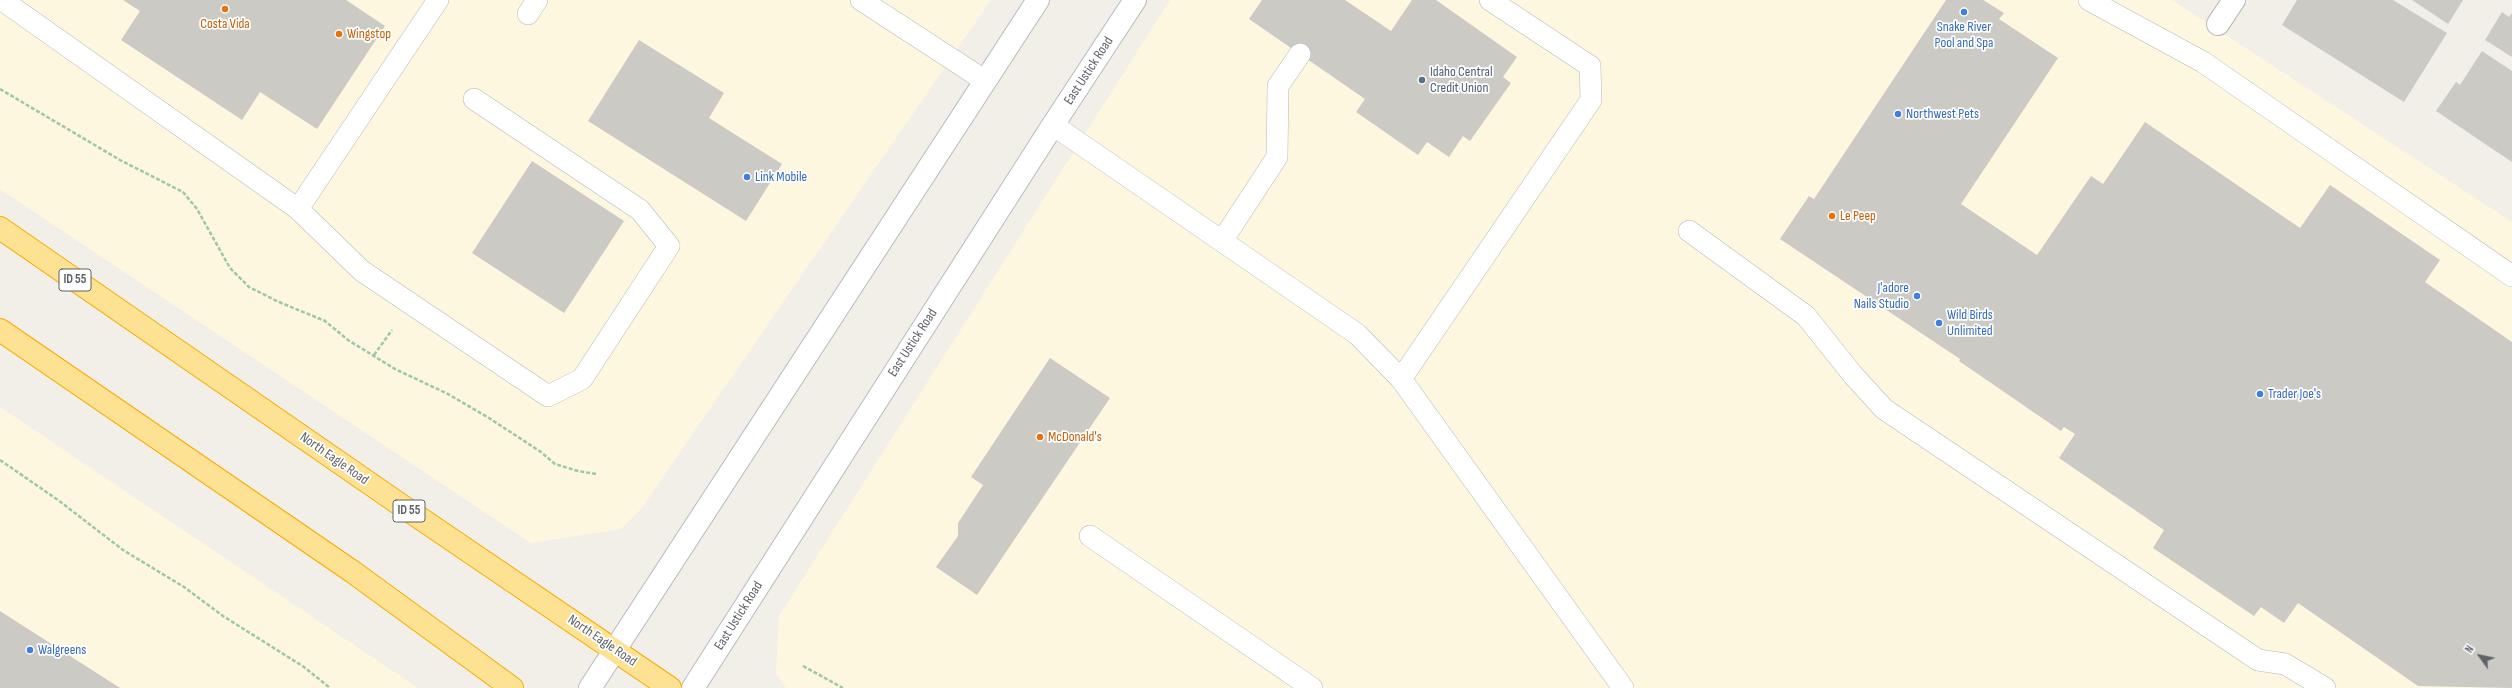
<!DOCTYPE html>
<style>
body{margin:0}
#map{position:relative;width:2512px;height:688px;overflow:hidden;background:#f1efe8;font-family:"Sofia Sans Condensed",sans-serif}
canvas{display:block}
.north{position:absolute;left:2460px;top:636px;width:40px;height:40px;-webkit-text-stroke:3px #fff;paint-order:stroke;rotate:303deg;font-size:11px;font-weight:700;line-height:16px;text-align:center;color:#5f6368}
.north::after{content:'';display:block;margin:auto;width:14px;height:18px;background:#5f6368;clip-path:polygon(50% 0,100% 100%,50% 72%,0 100%)}
</style>
<div id="map">
<canvas width="2512" height="688"></canvas>
<div class="north">N</div>
</div>
<script>
const c = document.querySelector('canvas').getContext('2d');
c.lineJoin = 'round';
function paint(path, color) { c.fillStyle = color; c.fill(path, 'evenodd'); }
const shape = rows => new Path2D(rows.map(r => 'M' + r).join(''));
function stroke(path, color, width, dash) { c.strokeStyle = color; c.lineWidth = width; c.lineCap = dash ? 'butt' : 'round'; c.setLineDash(dash || []); c.stroke(path); }
function drawText(font, color, halo, rows, align = 'center') {
  c.font = font + ' "Sofia Sans Condensed",sans-serif'; c.lineWidth = 3.5; c.setLineDash([]); c.textBaseline = 'middle'; c.strokeStyle = halo; c.fillStyle = color; for (const [text, x, y, turn = 0] of rows) {
    c.save(); c.translate(x, y); c.rotate((+turn || 0) * Math.PI / 180); c.textAlign = isNaN(turn) ? turn : align; if (halo) c.strokeText(text, 0, 0); c.fillText(text, 0, 0); c.restore();
  }
}
paint(shape([
 [0,0,991,0,641,509,621,529,531,543,0,189],
 [1170,0,2172,0,2512,222,2512,688,786,688,776,674,779,616],
 [0,407,418,688,0,688]
]), '#fef7e0');
paint(shape([
 [123,0,346,0,385,26,317,129,260,92,242,120,121,40,140,11],
 [1262,0,1345,0,1391,31,1412,0,1436,0,1517,57,1503,77,1511,83,1470,141,1463,136,1449,157,1427,142,1418,155,1356,112,1365,99,1249,19],
 [1946,0,1983,0,2004,13,1999,19,2058,58,1961,204,2037,255,2091,176,2103,184,2145,122,2300,228,2330,185,2440,260,2425,282,2512,342,2512,688,2418,686,2298,603,2284,623,2261,607,2254,616,2153,548,2164,530,2059,458,2075,434,2064,427,2061,431,1959,361,1960,359,1780,239,1809,196,1814,199],
 [2297,0,2393,0,2447,33,2404,102,2282,25],
 [2412,0,2463,0,2448,24],
 [2502,12,2509,17,2512,13,2512,57,2485,40],
 [639,40,724,93,709,118,782,164,746,221,588,121],
 [2482,51,2512,71,2512,162,2436,111,2456,82,2460,85],
 [532,161,624,221,564,313,472,253],
 [1050,358,1110,398,977,595,936,567,958,536,958,523,983,485,971,477],
 [0,611,120,688,0,688]
]), '#cccac5');
const lane = shape([
 [2,0,298,209,438,0],
 [861,0,984,80],
 [2089,0,2203,62,2512,276],
 [528,14,537,0],
 [1053,125,1357,334,1401,379,1623,688],
 [298,209,362,271,548,396,582,379,669,246,640,210,474,99],
 [1689,231,1806,316,1853,375,1884,409,2258,660,2285,664,2325,688],
 [1222,241,1277,157,1278,86,1300,54],
 [1401,379,1591,100,1590,66,1490,0],
 [1090,536,1312,688]
]);
const street = shape([
 [2218,24,2234,0]
]);
const secondary = shape([
 [590,688,1038,0],
 [693,688,1053,125,1135,0]
]);
const highway = shape([
 [0,228,408,510,670,688],
 [0,330,353,572,512,688]
]);
stroke(lane, '#b5b8bc', 22);
stroke(street, '#b5b8bc', 24);
stroke(secondary, '#b6babf', 24);
stroke(highway, '#f9ab00', 24);
stroke(shape([
 [0,89,120,160,183,192,197,209,230,268,249,287,279,302,325,321,348,340,395,369,448,394,489,418,541,452,555,464,578,471,596,474],
 [374,355,392,330],
 [0,460,58,500,123,550,184,587,223,616,304,667,330,688],
 [803,666,843,688]
]), '#9cc7a9', 2.5, [4, 2]);
stroke(lane, '#fff', 21);
stroke(street, '#fff', 22);
stroke(secondary, '#fff', 22);
stroke(highway, '#fde293', 22);
for (const [x, y, r, color] of [
 [225,9,4,"#e8710a"],
 [1964,12,4,"#3f7fe0"],
 [339,34,4,"#e8710a"],
 [1422,80,4,"#5c6f8a"],
 [1898,114,4,"#3f7fe0"],
 [747,177,4,"#3f7fe0"],
 [1832,216,4,"#e8710a"],
 [1917,296,4,"#3f7fe0"],
 [1939,323,4,"#3f7fe0"],
 [2260,394,4,"#3f7fe0"],
 [1040,437,4,"#e8710a"],
 [30,650,4,"#3f7fe0"]
]) { const dot = new Path2D(); dot.arc(x, y, r, 0, 2 * Math.PI); c.fillStyle = color; c.fill(dot); stroke(dot, '#fff', 1.5); }
for (const [x, y, w] of [
 [75,280,32],
 [409,511,32]
]) { const box = new Path2D(); box.roundRect(x - w / 2, y - 11, w, 22, 3); c.fillStyle = '#fff'; c.fill(box); stroke(box, '#5f6368', 1); }
drawText('bold 13px', '#5f6368', null, [
 ["ID 55",75,280],
 ["ID 55",409,511]
]);
drawText('14px', '#c56008', '#fff', [
 ["Costa Vida",225,24,"center"],
 ["Wingstop",347,34],
 ["Le Peep",1840,216],
 ["McDonald's",1048,437]
], 'left');
drawText('14px', '#366cbe', '#fff', [
 ["Snake River",1964,27,"center"],
 ["Pool and Spa",1964,43,"center"],
 ["Northwest Pets",1906,114],
 ["Link Mobile",755,177],
 ["J'adore",1909,288,"right"],
 ["Nails Studio",1909,304,"right"],
 ["Wild Birds",1947,315],
 ["Unlimited",1947,331],
 ["Trader Joe's",2268,394],
 ["Walgreens",38,650]
], 'left');
drawText('14px', '#5f6368', '#fff', [
 ["East Ustick Road",1089,71,-57],
 ["East Ustick Road",913,343,-57],
 ["North Eagle Road",334,459,35],
 ["East Ustick Road",739,616,-58],
 ["North Eagle Road",602,641,34]
]);
drawText('14px', '#4e5e75', '#fff', [
 ["Idaho Central",1430,72],
 ["Credit Union",1430,88]
], 'left');
</script>
